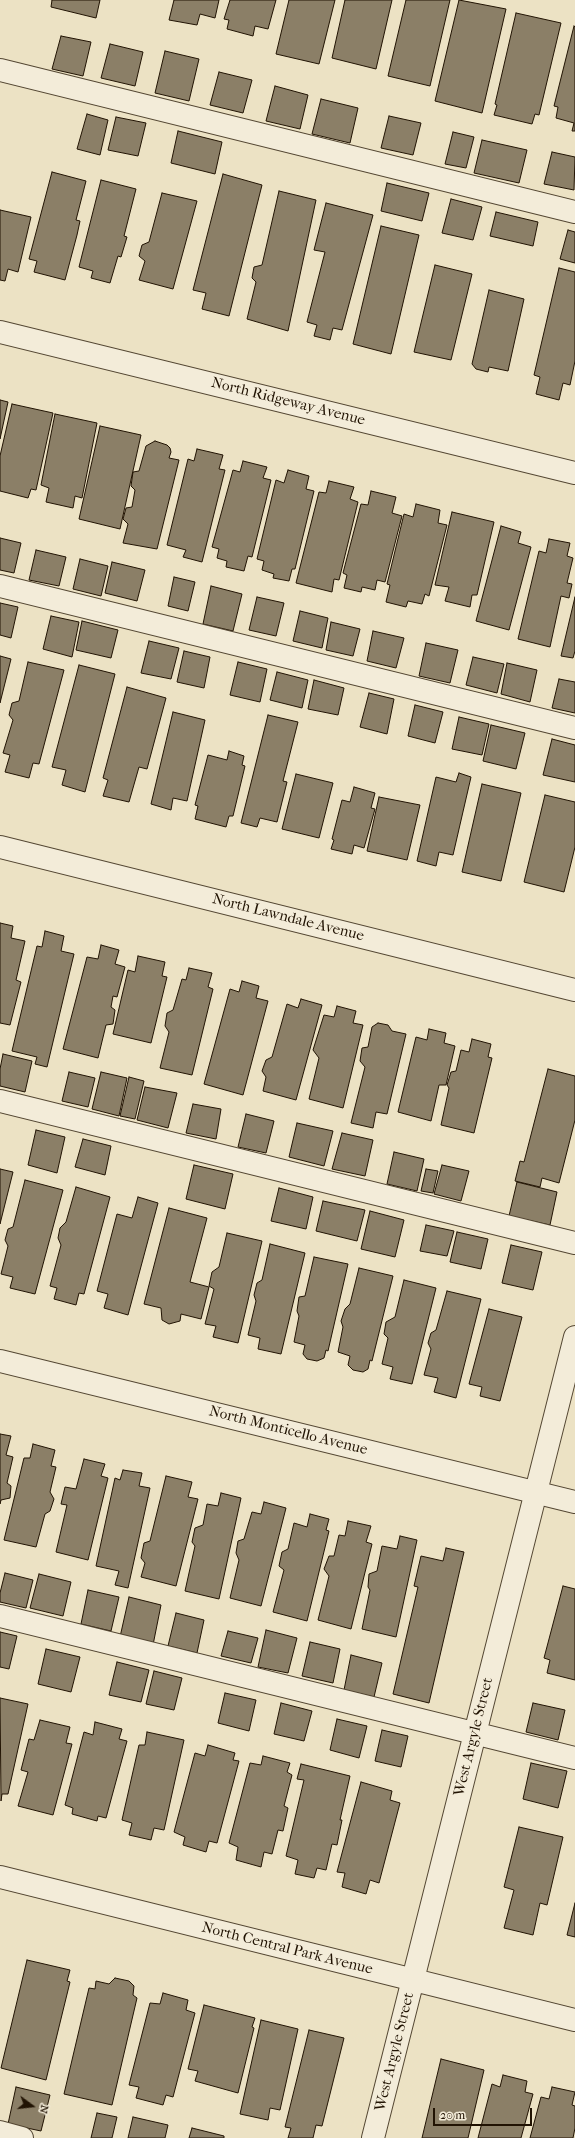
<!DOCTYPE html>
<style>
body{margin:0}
#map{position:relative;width:575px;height:2138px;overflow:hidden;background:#ece2c4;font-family:"IM FELL French Canon",serif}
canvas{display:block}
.north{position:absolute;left:12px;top:2086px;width:40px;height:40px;-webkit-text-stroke:3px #f3ecd9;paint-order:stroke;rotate:105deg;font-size:11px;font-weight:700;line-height:16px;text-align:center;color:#211303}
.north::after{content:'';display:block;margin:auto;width:14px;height:18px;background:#211303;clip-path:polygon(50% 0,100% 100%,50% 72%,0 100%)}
.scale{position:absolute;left:433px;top:2108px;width:99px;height:18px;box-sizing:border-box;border:2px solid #211303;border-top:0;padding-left:5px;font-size:12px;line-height:14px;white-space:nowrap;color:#211303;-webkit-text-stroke:3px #f3ecd9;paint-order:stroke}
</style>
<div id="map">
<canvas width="575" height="2138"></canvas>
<div class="north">N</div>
<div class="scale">20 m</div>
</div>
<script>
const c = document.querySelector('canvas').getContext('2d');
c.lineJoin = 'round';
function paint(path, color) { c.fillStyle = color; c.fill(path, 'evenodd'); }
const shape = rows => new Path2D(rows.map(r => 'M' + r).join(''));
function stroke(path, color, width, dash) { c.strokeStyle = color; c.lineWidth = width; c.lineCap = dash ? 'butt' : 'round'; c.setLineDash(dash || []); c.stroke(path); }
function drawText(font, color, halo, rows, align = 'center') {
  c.font = font + ' "IM FELL French Canon",serif'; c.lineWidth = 4; c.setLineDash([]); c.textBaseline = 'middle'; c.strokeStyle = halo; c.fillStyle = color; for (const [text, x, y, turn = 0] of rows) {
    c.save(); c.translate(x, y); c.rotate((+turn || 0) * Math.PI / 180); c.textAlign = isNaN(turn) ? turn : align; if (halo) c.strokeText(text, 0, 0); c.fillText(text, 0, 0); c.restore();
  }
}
const building = shape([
 [52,0,100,0,96,18,51,7,52,0],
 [174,0,219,0,215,18,200,14,197,25,169,20,174,0],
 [230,0,276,0,268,29,255,26,253,36,227,29,229,20,224,19,230,0],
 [289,0,335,0,319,64,276,54,289,0],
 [345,0,392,0,376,69,332,58,345,0],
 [406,0,450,0,430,86,388,76,406,0],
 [459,0,506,9,482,113,435,101,459,0],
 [516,13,561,23,539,115,535,114,532,124,494,115,497,105,495,104,516,13],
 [574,26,575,27,575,131,572,131,574,123,556,118,558,107,554,106,574,26],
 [61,36,91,42,83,76,52,69,61,36],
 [110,44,143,52,135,86,101,78,110,44],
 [165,51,199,59,189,101,155,93,165,51],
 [219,72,252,80,243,113,210,105,219,72],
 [275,86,308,95,300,129,266,121,275,86],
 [321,99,358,108,350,143,312,134,321,99],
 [87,114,108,120,100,155,77,149,87,114],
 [389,116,421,123,413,155,381,148,389,116],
 [116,117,146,123,138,156,108,150,116,117],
 [178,131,222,142,215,174,171,163,178,131],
 [453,132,474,137,466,168,445,164,453,132],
 [482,140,527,150,519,183,474,173,482,140],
 [552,152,575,157,574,190,544,184,552,152],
 [52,172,86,181,76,220,80,221,77,235,65,280,34,272,37,261,29,259,52,172],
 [223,174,262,185,229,316,202,309,206,293,193,290,223,174],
 [101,180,136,189,124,236,127,237,121,257,118,256,110,283,91,278,93,271,79,267,101,180],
 [387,183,429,193,422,221,381,211,387,183],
 [279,191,316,200,288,331,247,319,256,282,252,278,254,267,262,265,279,191],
 [162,193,197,201,173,289,139,280,145,261,139,256,142,245,149,242,162,193],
 [451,199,482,207,473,240,442,233,451,199],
 [326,203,373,215,342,330,333,328,330,340,314,336,317,325,307,322,325,252,314,250,326,203],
 [0,210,31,217,18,272,8,269,5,281,0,280,0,210],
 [496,212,538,222,533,246,490,236,496,212],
 [381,226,419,235,391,354,353,344,381,226],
 [568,230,575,232,575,263,560,259,568,230],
 [435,265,472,274,451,360,414,352,435,265],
 [559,268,575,272,575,361,570,385,563,383,559,400,536,394,540,377,534,375,559,268],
 [489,290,524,299,508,371,489,367,488,372,476,369,472,364,489,290],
 [0,400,8,402,0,439,0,400],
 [12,404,53,413,36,490,31,489,28,498,0,491,0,456,12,404],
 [55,414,97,423,82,498,75,496,73,508,46,502,49,488,41,485,55,414],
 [100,426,141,435,120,529,79,519,100,426],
 [155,441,167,445,170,448,171,452,169,458,179,460,157,549,123,543,128,524,123,519,126,508,132,507,135,490,131,486,133,472,139,471,146,446,155,441],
 [197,449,223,455,219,469,225,470,202,562,183,557,186,550,167,545,188,459,194,461,197,449],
 [243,461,267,467,263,478,271,480,252,557,248,556,244,571,226,567,227,561,217,558,219,549,212,547,233,470,240,472,243,461],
 [288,470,309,476,306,489,314,491,295,569,292,569,289,581,273,578,274,574,262,570,264,561,257,559,276,480,284,483,288,470],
 [329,481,354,487,350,499,358,502,339,580,334,579,332,592,296,583,319,492,326,493,329,481],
 [371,491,396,497,392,513,402,516,385,582,377,580,375,590,362,587,361,592,344,588,347,575,343,573,361,504,368,505,371,491],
 [416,504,440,510,438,523,447,525,429,596,425,594,422,604,408,601,406,607,386,602,390,585,387,584,404,514,413,517,416,504],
 [452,512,494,522,477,595,472,595,470,607,445,601,449,587,435,585,452,512],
 [501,526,521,532,518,543,531,547,509,630,476,621,501,526],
 [0,538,21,543,14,573,0,570,0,538],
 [549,539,570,543,567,556,573,558,567,583,572,584,569,598,561,596,550,647,518,639,539,551,546,553,549,539],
 [36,550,66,557,59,586,29,580,36,550],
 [80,559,108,566,101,596,73,589,80,559],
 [112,562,145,570,137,601,105,593,112,562],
 [174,577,195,582,188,611,168,606,174,577],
 [211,586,242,594,233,631,203,624,211,586],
 [257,597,284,603,276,636,249,630,257,597],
 [575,597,575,651,573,658,561,656,575,597],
 [0,603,18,607,11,638,0,635,0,603],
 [300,611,328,618,322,648,293,641,300,611],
 [51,616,79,622,72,657,43,649,51,616],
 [82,621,118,630,111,658,76,650,82,621],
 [331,622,360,629,353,656,326,650,331,622],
 [373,631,404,638,396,668,367,661,373,631],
 [149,641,179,648,171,679,141,673,149,641],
 [426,643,458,650,450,683,419,676,426,643],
 [184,651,210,657,204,688,177,682,184,651],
 [0,656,11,659,0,703,0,656],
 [473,657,504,664,497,693,466,685,473,657],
 [28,662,64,670,39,764,33,763,29,778,5,772,10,755,3,753,13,720,9,715,12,703,19,701,28,662],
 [238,662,267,669,260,702,230,695,238,662],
 [507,663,537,670,530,702,501,694,507,663],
 [79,665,115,674,85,792,62,785,66,770,52,767,79,665],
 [277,672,308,680,302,708,270,700,277,672],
 [559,679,575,682,575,713,552,708,559,679],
 [314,680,344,688,338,715,308,709,314,680],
 [127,687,166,698,147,769,139,767,129,802,103,796,108,780,103,778,127,687],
 [369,693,394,699,387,734,360,727,369,693],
 [415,705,443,712,435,743,408,736,415,705],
 [173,712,205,720,187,801,173,798,171,810,151,804,173,712],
 [268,715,298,722,283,781,287,782,277,822,260,818,257,827,241,823,268,715],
 [459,717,489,724,482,755,452,749,459,717],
 [491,725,525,733,516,769,483,761,491,725],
 [552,739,575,745,575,782,543,775,552,739],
 [229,751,244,756,242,765,245,766,233,816,229,816,226,827,195,819,198,806,195,805,208,755,227,760,229,751],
 [459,773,471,777,453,855,439,852,436,866,417,861,436,777,456,782,459,773],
 [296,774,333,783,319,838,282,829,296,774],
 [482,784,521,793,501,881,462,872,482,784],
 [354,787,375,793,371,808,375,809,364,848,354,845,352,854,331,849,334,840,332,839,342,800,350,802,354,787],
 [545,795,575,802,575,847,564,892,524,882,545,795],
 [379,797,420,805,407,860,367,851,379,797],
 [0,923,13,926,11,938,25,941,16,980,21,982,10,1025,0,1023,0,923],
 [45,931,64,936,61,951,74,954,47,1067,35,1064,37,1057,12,1051,37,946,42,947,45,931],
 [101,945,119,950,115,964,125,967,117,997,113,996,111,1007,115,1010,113,1024,106,1025,98,1058,63,1049,87,957,98,959,101,945],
 [138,956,165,962,162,976,167,977,151,1043,113,1034,128,970,135,972,138,956],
 [189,968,212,973,208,987,213,989,192,1075,160,1068,169,1032,165,1026,167,1013,173,1010,182,979,186,980,189,968],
 [242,981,259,986,256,998,268,1001,243,1095,204,1084,230,989,239,992,242,981],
 [301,999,322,1005,296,1100,263,1091,266,1077,262,1071,266,1060,272,1057,287,1004,298,1008,301,999],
 [337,1006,356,1011,353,1023,363,1025,343,1108,309,1099,319,1058,313,1050,324,1015,334,1017,337,1006],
 [378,1023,388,1025,392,1031,406,1034,387,1114,376,1112,373,1128,351,1123,365,1067,360,1061,362,1048,368,1047,372,1027,378,1023],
 [429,1029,446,1033,444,1043,455,1046,446,1085,439,1085,431,1121,398,1112,416,1037,427,1040,429,1029],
 [472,1039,491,1044,488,1057,492,1058,474,1133,441,1125,449,1088,447,1085,451,1072,456,1071,461,1050,469,1052,472,1039],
 [3,1054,32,1061,25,1092,0,1086,0,1069,3,1054],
 [548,1069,575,1076,575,1120,559,1183,542,1178,540,1187,515,1181,520,1161,524,1162,548,1069],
 [69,1072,95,1078,88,1107,62,1101,69,1072],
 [101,1072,127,1078,119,1116,92,1109,101,1072],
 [129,1077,144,1081,135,1119,120,1116,129,1077],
 [145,1087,177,1093,168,1128,137,1120,145,1087],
 [193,1104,221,1109,216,1139,186,1133,193,1104],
 [246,1114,274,1121,266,1153,238,1147,246,1114],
 [297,1123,333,1131,324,1166,289,1157,297,1123],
 [36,1130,65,1137,57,1173,28,1165,36,1130],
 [342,1133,373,1140,365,1176,332,1169,342,1133],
 [83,1139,111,1146,105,1175,75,1167,83,1139],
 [394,1152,424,1159,417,1191,387,1184,394,1152],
 [194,1165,233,1174,225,1209,186,1199,194,1165],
 [442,1165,469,1171,461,1201,434,1194,442,1165],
 [0,1169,13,1172,0,1224,0,1169],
 [426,1169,438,1171,433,1193,421,1191,426,1169],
 [25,1180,63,1190,35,1294,10,1288,13,1277,1,1274,8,1246,5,1240,8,1229,13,1227,25,1180],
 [517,1182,557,1192,550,1225,509,1216,517,1182],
 [76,1187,110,1197,84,1294,79,1293,76,1305,54,1299,57,1288,50,1286,61,1245,58,1238,60,1228,66,1222,76,1187],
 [279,1188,313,1197,306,1229,271,1221,279,1188],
 [138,1197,158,1203,128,1315,104,1308,108,1294,97,1291,117,1214,132,1218,138,1197],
 [323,1201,365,1210,357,1241,316,1231,323,1201],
 [169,1208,207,1218,190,1282,209,1287,201,1319,181,1314,180,1321,169,1324,162,1320,161,1308,144,1304,169,1208],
 [370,1211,404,1220,395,1257,361,1249,370,1211],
 [426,1225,454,1231,447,1256,420,1251,426,1225],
 [457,1232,488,1239,481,1269,450,1262,457,1232],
 [227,1233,262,1241,238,1343,213,1337,216,1326,205,1324,214,1289,209,1286,212,1272,219,1267,227,1233],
 [270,1244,305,1253,281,1354,258,1349,260,1338,248,1335,256,1301,254,1295,257,1283,262,1280,270,1244],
 [511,1245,542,1252,533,1290,502,1283,511,1245],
 [314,1257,348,1264,328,1351,326,1350,324,1358,317,1361,307,1359,303,1354,305,1345,294,1342,299,1316,297,1311,299,1297,305,1296,314,1257],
 [359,1268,393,1276,372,1361,370,1360,368,1369,363,1372,353,1370,348,1365,350,1356,338,1352,343,1327,341,1321,345,1309,350,1304,359,1268],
 [404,1280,436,1288,412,1384,390,1379,393,1367,382,1364,388,1338,384,1334,386,1322,395,1317,404,1280],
 [447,1291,481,1299,456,1398,434,1392,438,1378,424,1375,431,1349,428,1343,431,1333,436,1330,447,1291],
 [489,1309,522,1317,500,1401,480,1396,482,1387,469,1384,489,1309],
 [0,1434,11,1436,6,1455,13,1457,7,1483,11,1486,10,1498,1,1500,0,1504,0,1434],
 [33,1444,55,1450,51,1466,56,1467,50,1492,54,1499,50,1511,45,1514,36,1547,4,1540,24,1458,30,1458,33,1444],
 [84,1459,105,1464,101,1476,108,1478,88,1560,56,1552,67,1505,61,1504,65,1487,76,1489,84,1459],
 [123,1470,142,1473,139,1486,150,1488,128,1588,115,1585,119,1571,96,1566,115,1478,120,1480,123,1470],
 [166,1476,192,1482,188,1497,198,1499,176,1586,141,1577,145,1563,141,1558,144,1543,150,1541,166,1476],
 [221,1493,241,1498,219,1599,185,1591,195,1546,192,1542,195,1528,203,1525,207,1504,218,1506,221,1493],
 [264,1502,286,1508,261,1606,230,1598,239,1560,236,1553,238,1541,244,1539,252,1512,261,1514,264,1502],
 [310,1514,329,1519,326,1530,329,1531,307,1621,273,1612,284,1570,279,1566,282,1552,288,1549,294,1523,307,1527,310,1514],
 [348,1521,371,1526,366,1542,372,1544,351,1629,318,1620,329,1576,324,1569,329,1556,334,1556,339,1535,345,1536,348,1521],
 [400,1536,417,1540,396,1637,362,1629,370,1590,368,1587,369,1574,377,1571,382,1546,397,1549,400,1536],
 [446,1548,464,1552,429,1703,393,1694,418,1587,414,1586,421,1556,443,1561,446,1548],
 [5,1573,33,1580,26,1608,0,1602,0,1593,5,1573],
 [39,1574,71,1582,63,1616,30,1608,39,1574],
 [563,1586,575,1589,575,1680,547,1673,550,1660,544,1658,563,1586],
 [88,1590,119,1597,111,1631,81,1624,88,1590],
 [129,1597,161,1605,153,1645,120,1637,129,1597],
 [176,1613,204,1620,197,1653,168,1646,176,1613],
 [266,1630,297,1638,288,1673,258,1667,266,1630],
 [228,1631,258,1638,251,1663,221,1656,228,1631],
 [0,1632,17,1636,9,1669,0,1667,0,1632],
 [310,1642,340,1649,333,1683,302,1676,310,1642],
 [46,1649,80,1657,71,1692,38,1684,46,1649],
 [351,1655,382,1663,374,1697,344,1690,351,1655],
 [117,1662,149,1670,141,1702,109,1695,117,1662],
 [154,1671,182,1678,174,1710,146,1704,154,1671],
 [225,1693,256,1700,249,1731,218,1723,225,1693],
 [0,1698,28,1704,8,1794,2,1794,1,1801,0,1698],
 [281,1703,312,1711,304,1741,274,1734,281,1703],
 [533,1703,565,1710,558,1740,526,1732,533,1703],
 [337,1719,367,1726,359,1758,330,1750,337,1719],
 [40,1720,70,1727,66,1743,72,1744,53,1815,18,1806,28,1772,21,1770,29,1739,34,1740,40,1720],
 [95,1722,122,1729,119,1739,127,1741,106,1818,98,1816,97,1821,72,1814,73,1808,65,1805,84,1732,93,1735,95,1722],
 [382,1730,408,1736,401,1767,375,1761,382,1730],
 [147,1732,184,1740,164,1830,154,1828,151,1840,129,1835,132,1823,122,1820,139,1745,145,1745,147,1732],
 [208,1745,235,1753,233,1760,239,1761,217,1843,209,1841,206,1852,183,1845,185,1837,174,1832,195,1753,205,1756,208,1745],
 [263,1756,290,1763,287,1772,292,1775,284,1806,288,1808,283,1831,278,1830,272,1854,264,1852,261,1867,236,1860,238,1847,229,1843,250,1763,261,1765,263,1756],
 [531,1763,567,1771,558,1808,523,1799,531,1763],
 [301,1764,350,1776,340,1820,342,1820,337,1845,332,1844,326,1870,317,1868,314,1878,295,1874,298,1860,286,1856,304,1780,297,1779,301,1764],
 [361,1782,392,1791,390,1800,400,1803,379,1883,370,1880,366,1894,342,1887,345,1873,337,1872,361,1782],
 [519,1827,563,1837,547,1905,540,1903,533,1935,504,1928,514,1890,504,1887,519,1827],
 [575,1903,575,1937,567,1935,575,1903],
 [27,1960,70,1970,67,1981,70,1982,46,2080,1,2068,27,1960],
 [115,1978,129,1981,134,1986,133,1995,137,1998,112,2105,64,2094,89,1988,95,1989,96,1981,109,1984,115,1978],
 [163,1993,188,2000,186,2010,195,2013,173,2097,166,2095,163,2105,136,2098,139,2087,129,2085,150,2003,160,2004,163,1993],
 [204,2005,255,2018,252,2027,254,2028,238,2093,195,2081,198,2071,188,2069,204,2005],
 [261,2020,298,2029,280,2110,270,2108,268,2120,240,2114,261,2020],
 [309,2030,344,2038,322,2126,316,2125,313,2138,288,2138,291,2128,285,2127,309,2030],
 [441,2059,484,2070,468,2138,422,2138,441,2059],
 [503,2075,527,2081,525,2092,533,2094,521,2138,478,2138,492,2084,500,2087,503,2075],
 [16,2087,50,2095,41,2131,8,2124,16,2087],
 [552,2087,575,2092,572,2105,575,2106,575,2128,573,2138,530,2138,541,2097,549,2099,552,2087],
 [97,2113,117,2117,112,2138,91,2138,97,2113],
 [133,2117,168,2125,165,2138,128,2138,133,2117],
 [192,2128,224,2136,224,2138,189,2138,192,2128]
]);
paint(building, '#8b7f67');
stroke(building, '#211303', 1);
const minor = shape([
 [0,70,575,212],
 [0,332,575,473],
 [0,586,575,728],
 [0,847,575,990],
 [0,1101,575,1243],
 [0,1361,575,1502],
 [0,1616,575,1758],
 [0,1877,575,2020],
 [0,2132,22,2138],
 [373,2138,575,1337]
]);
stroke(minor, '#544733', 24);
stroke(minor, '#f3ecd9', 22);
drawText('15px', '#211303', '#f3ecd9', [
 ["North Ridgeway Avenue",288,402,14],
 ["North Lawndale Avenue",288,918,14],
 ["North Monticello Avenue",288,1431,14],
 ["West Argyle Street",474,1737,-76],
 ["North Central Park Avenue",287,1949,14],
 ["West Argyle Street",395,2052,-76]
]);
</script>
